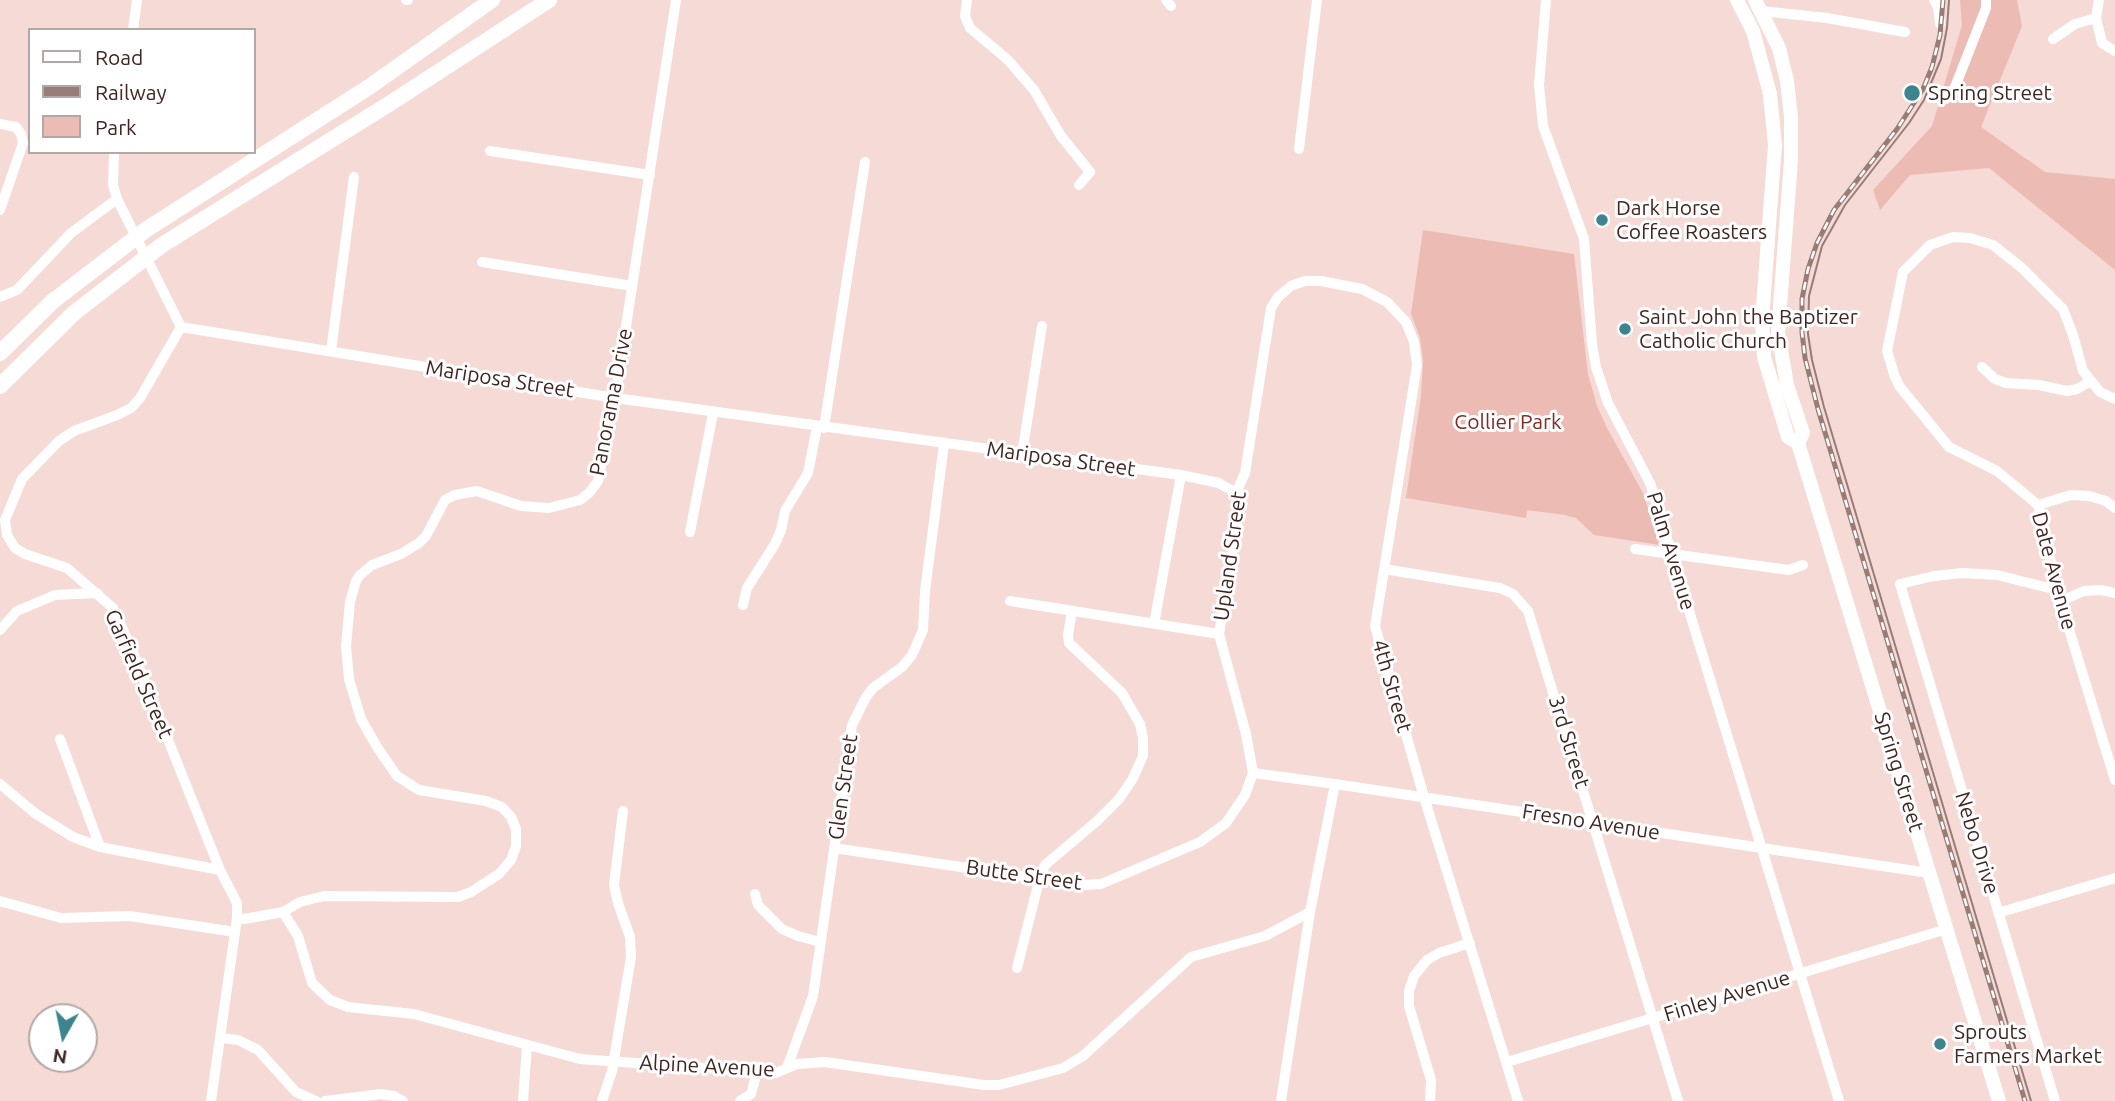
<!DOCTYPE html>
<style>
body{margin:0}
#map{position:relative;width:2115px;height:1101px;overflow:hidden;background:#f6dad5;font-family:Ubuntu,sans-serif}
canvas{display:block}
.legend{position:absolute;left:28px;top:28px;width:228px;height:126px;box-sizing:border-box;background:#fff;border:2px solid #b3a8a7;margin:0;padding:9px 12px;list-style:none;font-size:21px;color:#402622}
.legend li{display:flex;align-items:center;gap:14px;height:35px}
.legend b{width:35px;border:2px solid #b3a8a7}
.north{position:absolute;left:28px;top:1003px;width:70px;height:70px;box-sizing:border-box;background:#fff;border:2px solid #b3a8a7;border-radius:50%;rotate:189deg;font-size:19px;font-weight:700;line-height:28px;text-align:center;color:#402622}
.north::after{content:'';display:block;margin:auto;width:24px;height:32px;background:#3d848e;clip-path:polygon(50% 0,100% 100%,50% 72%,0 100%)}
</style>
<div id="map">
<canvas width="2115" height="1101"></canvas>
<ul class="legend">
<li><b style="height:9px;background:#fff"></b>Road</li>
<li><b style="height:9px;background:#977c78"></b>Railway</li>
<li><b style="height:19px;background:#ecbbb3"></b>Park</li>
</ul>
<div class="north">N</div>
</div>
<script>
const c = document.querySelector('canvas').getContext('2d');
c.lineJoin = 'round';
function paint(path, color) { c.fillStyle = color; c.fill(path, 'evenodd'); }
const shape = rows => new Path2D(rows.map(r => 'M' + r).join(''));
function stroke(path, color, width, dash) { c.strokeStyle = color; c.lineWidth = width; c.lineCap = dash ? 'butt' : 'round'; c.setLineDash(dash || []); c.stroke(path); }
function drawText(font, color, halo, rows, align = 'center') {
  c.font = font + ' Ubuntu,sans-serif'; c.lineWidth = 6; c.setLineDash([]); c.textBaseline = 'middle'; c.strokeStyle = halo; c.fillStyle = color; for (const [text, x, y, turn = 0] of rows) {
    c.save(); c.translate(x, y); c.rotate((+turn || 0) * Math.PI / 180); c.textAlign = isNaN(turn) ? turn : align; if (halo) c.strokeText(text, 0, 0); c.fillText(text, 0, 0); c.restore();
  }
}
paint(shape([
 [1960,0,2017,0,2022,26,1981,127,2045,172,2115,179,2115,270,1989,168,1910,175,1880,210,1873,190,1932,126,1962,25],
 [1423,230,1574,254,1588,374,1597,406,1607,428,1643,493,1660,545,1594,535,1576,518,1565,515,1527,510,1526,518,1406,498,1421,396,1423,360,1420,338,1411,314]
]), '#ecbbb3');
stroke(shape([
 [406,0,408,0],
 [967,0,965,16,970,28,1008,60,1034,90,1061,136,1090,172,1079,185],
 [1166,0,1171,6],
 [1546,0,1539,85,1543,126,1584,239,1592,344,1596,367,1608,403,1650,483,1839,1101],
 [1934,0,1938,7,1940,24],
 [2099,0,2096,18,2102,43,2115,51],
 [1761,11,1827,18,1905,32],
 [133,30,137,0],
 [2053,39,2075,24,2096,18],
 [1936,94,1941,100,1946,99,1955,87,1986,8,1986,0],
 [0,124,16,127,21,134,23,143,0,210],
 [1299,149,1317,0],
 [490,151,650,175],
 [114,152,113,185,117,199,181,327],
 [482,262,632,286],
 [0,297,17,290,71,233,117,199],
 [181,327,615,398,1181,475,1219,483,1236,493],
 [181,327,140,398,131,408,117,415,74,431,59,441,22,479,5,520,7,535,15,548,25,554,67,568,113,608,133,652,220,870,237,903,237,918,211,1101],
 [331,351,354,177],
 [1982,367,1995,379,2006,383,2039,385,2067,391,2077,389,2091,381],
 [2115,399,2100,392,2083,371,2073,335,2063,309,2022,268,1993,245,1970,238,1953,237,1930,245,1903,272,1887,351,1895,377,1900,387,1949,447,1997,471,2038,505,2057,590,2115,780],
 [824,428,865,162],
 [1022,454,1042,326],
 [2038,505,2071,495,2089,496,2106,501,2115,508],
 [690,532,713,413],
 [1635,549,1789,570,1803,565],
 [1384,569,1500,588,1513,594,1528,611,1678,1101],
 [1010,601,1219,634],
 [2061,601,2084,591,2101,590,2115,593],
 [743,605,747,588,775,544,781,530,785,511,808,473,817,427],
 [1154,624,1181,475],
 [0,630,17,611,55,595,97,593],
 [60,739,100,847],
 [1253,773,1335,784,1929,873],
 [0,784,36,814,73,837,100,847,220,870],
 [834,848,1081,885,1101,884,1200,842,1226,823,1245,795,1253,773,1246,734,1219,634,1239,513,1236,493,1245,473,1271,308,1278,297,1291,286,1305,281,1321,281,1362,289,1387,302,1406,322,1414,342,1417,365,1375,626,1424,797,1518,1101],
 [755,894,758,905,782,929,798,936,820,942],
 [0,901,61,918,130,916,235,932],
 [283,912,298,936,312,983,330,1000,348,1007,414,1014,580,1059,776,1073,797,1064,825,1062,984,1085,999,1085,1063,1068,1083,1056,1191,957,1265,936,1310,912],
 [1998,913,2115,878],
 [237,918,244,919,283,912,300,902,324,896,458,897,471,892,499,874,511,860,516,846,516,829,511,817,502,807,486,801,419,790,397,776,377,747,361,719,349,679,346,646,350,602,356,581,360,575,372,565,401,554,419,543,426,536,445,500,455,495,477,491,521,506,549,508,580,500,589,493,598,481,615,398,676,0],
 [1017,968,1040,877,1045,865,1097,821,1119,799,1132,780,1143,756,1143,738,1140,724,1122,693,1069,643,1068,635,1072,611],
 [221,1038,238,1040,258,1050,296,1092,316,1101],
 [1507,1062,1947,929],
 [787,1068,813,996,852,725,866,697,873,688,902,667,912,655,923,630,925,591,944,444],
 [325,1101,381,1094,394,1096,403,1101],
 [523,1101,527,1046],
 [602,1101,612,1071,631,957,630,937,618,903,614,885,623,811],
 [740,1101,751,1094,757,1072],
 [1281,1101,1310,912,1335,784],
 [1430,1101,1431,1080,1409,1006,1409,991,1414,976,1427,960,1439,953,1470,943],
 [2055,1101,1900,584,1934,576,1962,573,1997,575,2057,590]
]), '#fff', 10);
stroke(shape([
 [1737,0,1753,31,1770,94,1775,145,1762,320,1764,357,1788,437,1798,443,1999,1101],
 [1755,0,1779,48,1787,81,1791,117,1791,160,1778,332,1787,385,1803,433,1798,443]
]), '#fff', 14);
stroke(shape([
 [0,353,53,301,147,229,369,87,492,0],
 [0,386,74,313,162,245,389,104,549,0]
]), '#fff', 16);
stroke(shape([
 [1949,0,1947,28,1941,59,1924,100,1909,123,1845,205,1822,246,1809,296,1808,334,1812,360,1824,407,2031,1101]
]), '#977c78', 2);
const rail = shape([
 [1943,0,1940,35,1932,67,1923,89,1897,129,1834,210,1817,243,1808,269,1802,299,1802,332,1805,358,1818,409,2025,1101]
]);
stroke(rail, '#977c78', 5);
stroke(rail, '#fff', 2.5, [8]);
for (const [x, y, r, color] of [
 [1912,93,9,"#3d848e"],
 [1602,220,7,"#3d848e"],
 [1625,329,7,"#3d848e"],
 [1940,1044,7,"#3d848e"]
]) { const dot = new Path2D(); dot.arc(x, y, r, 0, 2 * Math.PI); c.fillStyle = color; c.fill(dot); stroke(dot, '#fff', 2.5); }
drawText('21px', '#402622', '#fff', [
 ["Spring Street",1928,93],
 ["Dark Horse",1616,208],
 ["Coffee Roasters",1616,232],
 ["Saint John the Baptizer",1639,317],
 ["Catholic Church",1639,341],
 ["Sprouts",1954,1032],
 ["Farmers Market",1954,1056]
], 'left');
drawText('21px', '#402622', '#fff', [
 ["Mariposa Street",500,379,9],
 ["Panorama Drive",611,402,-79],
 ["Mariposa Street",1061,459,8],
 ["Palm Avenue",1671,551,73],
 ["Upland Street",1230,556,-82],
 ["Date Avenue",2054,571,75],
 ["Garfield Street",139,674,66],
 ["4th Street",1392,686,74],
 ["3rd Street",1569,742,73],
 ["Spring Street",1899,772,73],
 ["Glen Street",843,787,-82],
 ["Fresno Avenue",1591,822,9],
 ["Nebo Drive",1977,843,73],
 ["Butte Street",1024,875,8],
 ["Finley Avenue",1727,996,-17],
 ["Alpine Avenue",707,1066,3]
]);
drawText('21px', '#812a22', '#fff', [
 ["Collier Park",1508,422]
]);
</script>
